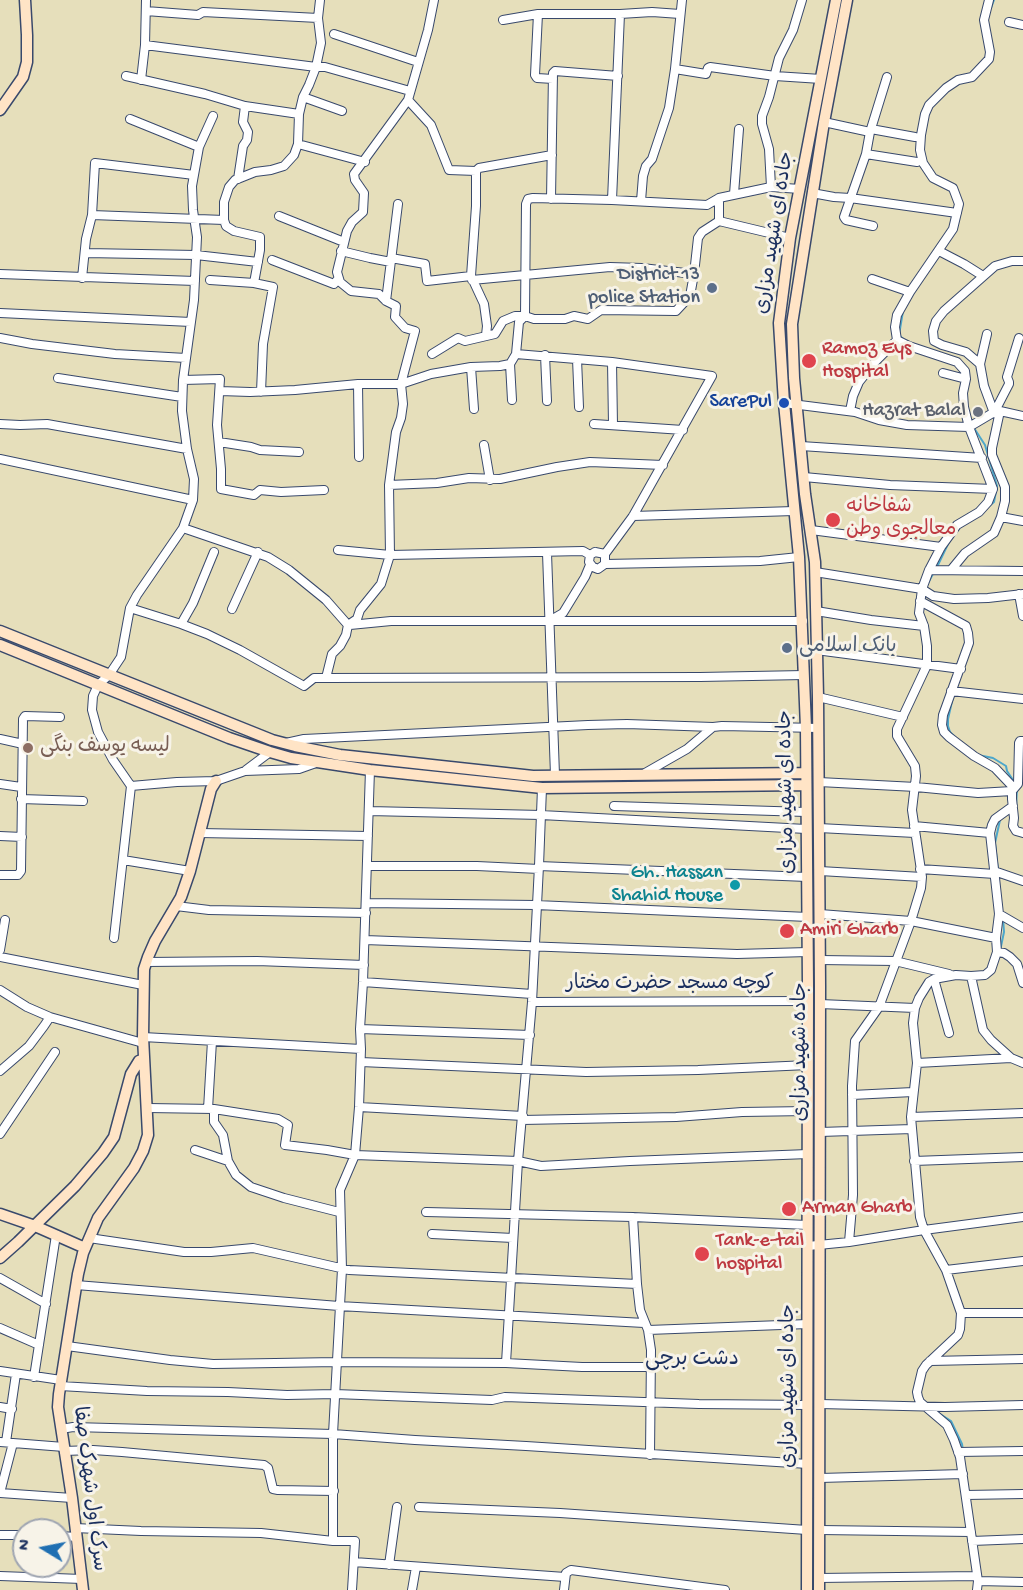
<!DOCTYPE html>
<meta charset="utf-8">
<style>
body{margin:0}
#map{position:relative;width:1023px;height:1590px;overflow:hidden;background:#e6dfbb;font-family:"Gochi Hand",sans-serif}
canvas{display:block}
.north{position:absolute;left:12px;top:1518px;width:60px;height:60px;box-sizing:border-box;background:#f7f3e8;border:2px solid #9fa5b1;border-radius:50%;rotate:280deg;font-size:16px;font-weight:700;line-height:24px;text-align:center;color:#1b2f5e}
.north::after{content:'';display:block;margin:auto;width:21px;height:27px;background:#1f6fb2;clip-path:polygon(50% 0,100% 100%,50% 72%,0 100%)}
</style>
<div id="map">
<canvas width="1023" height="1590"></canvas>
<div class="north">N</div>
</div>
<script>
const c = document.querySelector('canvas').getContext('2d');
c.lineJoin = 'round';
const shape = rows => new Path2D(rows.map(r => 'M' + r).join(''));
function stroke(path, color, width, dash) { c.strokeStyle = color; c.lineWidth = width; c.lineCap = dash ? 'butt' : 'round'; c.setLineDash(dash || []); c.stroke(path); }
function drawText(font, color, halo, rows, align = 'center') {
  c.font = font + ' "Gochi Hand","Playpen Sans Arabic",sans-serif'; c.lineWidth = 6; c.setLineDash([]); c.textBaseline = 'middle'; c.strokeStyle = halo; c.fillStyle = color; for (const [text, x, y, turn = 0] of rows) {
    c.save(); c.translate(x, y); c.rotate((+turn || 0) * Math.PI / 180); c.textAlign = isNaN(turn) ? turn : align; if (halo) c.strokeText(text, 0, 0); c.fillText(text, 0, 0); c.restore();
  }
}
stroke(shape([
 [991,8,994,0],
 [903,311,899,335,903,339],
 [974,428,985,445,997,486,994,502,988,507],
 [937,567,949,542],
 [927,585,934,572],
 [953,697,948,719,948,726,950,732,954,736],
 [978,755,993,758,1006,766,1007,771,1015,783],
 [1016,807,1017,789],
 [998,871,995,843,1000,820,1002,818],
 [1000,951,1004,932,1003,918],
 [937,1412,951,1421,962,1444,963,1451]
]), '#4da7cb', 2);
const street = shape([
 [320,0,318,18,321,43,316,67,325,67,410,91],
 [146,11,198,15,203,12,318,18],
 [538,14,535,75,537,78,553,79],
 [503,20,538,14,620,14,652,12,680,14],
 [1009,22,1023,25],
 [334,34,418,62],
 [145,45,316,67,309,85,303,97,299,114,298,144,294,155,284,166,271,170,255,172,235,180,229,187,224,202,224,220,226,226,234,231,260,237,260,250,254,283],
 [675,69,706,74,708,68,710,67,775,76,821,79],
 [126,76,205,94,245,106,299,114],
 [141,80,145,45,146,0],
 [303,97,342,111],
 [408,100,431,125,449,170,476,171,479,168,552,155],
 [130,119,199,147],
 [824,122,870,132],
 [871,129,915,137],
 [298,144,365,162],
 [866,154,917,162],
 [476,171,476,206,471,276,484,304,487,326,486,335],
 [238,179,243,146,247,140,248,132,243,122,245,106],
 [771,187,769,149,762,124,762,116,769,97,779,58,793,30,802,0],
 [812,193,834,197,850,198,957,213],
 [734,194,739,129],
 [719,198,719,221],
 [551,199,553,73,555,71,618,76],
 [612,200,620,14],
 [641,201,643,176,646,166,652,159,669,108,675,69,682,0],
 [92,215,224,220],
 [279,216,344,242],
 [873,226,846,220,844,217,866,154,870,132,887,77],
 [341,251,370,258,391,262],
 [939,251,964,264,983,276],
 [86,253,196,255,258,262],
 [391,258,425,264,427,281,471,276],
 [272,260,334,284,338,279],
 [0,274,195,281],
 [82,278,86,239,92,215,95,163,194,175],
 [872,279,910,292],
 [210,280,254,283,273,287,263,344,261,392],
 [472,280,610,267,642,268,694,274],
 [386,301,398,204],
 [0,313,191,322],
 [0,338,32,344,115,354,186,358],
 [432,354,458,338,465,341,495,334,503,321,515,316,525,316,534,319,565,319,574,316,588,319,601,310,676,311,690,296,694,274,698,238,702,232,719,221,790,238],
 [516,354,612,362,712,376,633,516,605,554],
 [545,355,547,401],
 [577,359,579,407],
 [612,362,613,425],
 [510,364,512,400],
 [980,364,987,334],
 [471,367,474,409],
 [943,373,966,379],
 [58,378,182,397],
 [183,380,220,379,217,425,221,469,221,489,254,495,260,490,281,492,324,490],
 [358,384,359,457],
 [220,391,250,392,295,390,358,384,401,384,431,374,471,367,500,366,510,364,516,354,519,322,525,316,526,204,528,199,533,198,612,200,707,205,719,198,771,187,800,189],
 [784,403,855,412,879,420,907,425,969,427,991,414,1000,411,1023,416],
 [850,411,853,396,859,382,875,362,897,340],
 [994,413,984,386,980,364,966,352,942,345,934,341,933,331,936,321,944,311,995,266,1012,261,1023,261],
 [994,413,1009,384,1009,382,1007,377,1019,338],
 [0,424,20,425,47,424,187,449],
 [594,424,683,430],
 [219,442,251,447,260,450,299,452],
 [484,445,490,480],
 [801,446,982,458],
 [0,459,193,500],
 [804,477,890,485,993,489],
 [389,485,437,483,469,478,500,479,557,467,590,462,663,465],
 [633,516,794,511],
 [1001,517,1023,521],
 [183,528,268,557,289,570,326,600,348,625],
 [811,530,941,547],
 [338,550,390,555,583,551,590,555],
 [595,552,605,554,605,564,598,569,593,567,589,562,590,555,595,552],
 [547,553,555,775],
 [605,564,760,561,799,557],
 [929,570,1023,571],
 [951,570,965,553,994,533,1001,517,1005,501,1005,487,992,455,992,448,1000,411],
 [815,572,922,589,933,596,954,599,988,598,1023,594],
 [1019,594,1023,616],
 [920,601,966,626,968,633,969,643,943,715,942,725,944,732,949,737,974,756,995,768,1014,788],
 [130,608,181,624,207,634,240,650,304,686,314,678,326,678,700,677,804,675],
 [232,609,258,552],
 [816,611,871,620,924,626],
 [551,620,563,613,585,577,590,565],
 [181,624,193,603,214,552],
 [350,625,391,621,803,621],
 [816,650,961,669],
 [326,678,332,654,340,646,346,635,348,625,357,619,360,610,381,584,390,555,389,485,396,432,401,418,403,404,401,384,415,331,405,328,395,317,396,306,386,301,379,294,351,291,340,282,337,272,347,231,352,222,363,212,364,193,355,180,354,174,408,100,428,30,434,0],
 [951,691,1023,699],
 [818,697,903,717],
 [0,739,23,744],
 [1023,741,1020,741,1019,743,1018,784,1012,791,1012,799,1014,818,1013,826,1016,831,1023,833],
 [286,743,304,739,588,725,627,724,713,727],
 [246,770,270,752],
 [645,773,687,749,713,727,722,726,818,728],
 [819,782,916,787,978,793,1012,791],
 [0,784,21,787],
 [131,786,177,782,216,781,245,771,299,769,316,763],
 [21,799,83,801],
 [614,806,806,812],
 [369,811,541,815,806,829],
 [914,826,990,833],
 [819,828,915,833],
 [199,833,368,836],
 [0,836,22,837],
 [123,860,190,871],
 [367,866,477,866,539,869],
 [539,866,807,877],
 [920,869,995,874],
 [820,871,922,877],
 [994,871,1023,881],
 [0,875,18,875,21,871,23,719,25,716,60,717],
 [366,903,536,905,808,917],
 [176,906,209,910,366,913],
 [820,914,911,921,996,938],
 [999,914,1023,928],
 [114,938,131,786,113,760,98,732,92,710,93,696,98,685,109,675,121,657,130,608,137,595,183,528,193,500,194,479,187,449,182,411,183,380,194,300,197,237,193,210,192,186,199,147,213,116],
 [365,940,737,954,808,952],
 [0,950,5,920],
 [997,952,1004,953,1010,957,1017,964,1023,983],
 [0,957,143,985],
 [820,960,895,961,949,974],
 [146,962,257,961,364,965],
 [971,976,983,1030,991,1040,1011,1058,1023,1063],
 [934,979,949,1033],
 [363,982,532,994],
 [0,990,27,1007,50,1017,143,1043],
 [532,1002,808,1001],
 [820,1004,915,1008],
 [360,1029,530,1035],
 [143,1037,361,1049],
 [361,1062,586,1072,698,1070,808,1065],
 [917,1063,1011,1058],
 [0,1071,29,1046,44,1026,50,1017],
 [852,1095,913,1092],
 [359,1107,523,1116],
 [148,1108,214,1109,278,1119,288,1125,285,1145,327,1150,355,1155,518,1161,541,1166,630,1161,808,1154],
 [208,1109,212,1041],
 [214,1109,214,1122,223,1135,228,1161,236,1175,251,1187,284,1198,339,1212],
 [911,1117,1023,1113],
 [522,1120,676,1117,742,1112,808,1111],
 [820,1132,912,1129],
 [0,1134,55,1052],
 [195,1150,228,1161],
 [914,1161,1023,1157],
 [426,1212,633,1217,807,1225],
 [633,1217,637,1284,640,1310,648,1330,651,1350,650,1455],
 [432,1234,513,1238],
 [89,1238,184,1252,211,1252,253,1248,349,1270,637,1284],
 [849,1242,853,1195,852,1086,855,1041,879,1007,911,921,921,888,922,877,912,810,916,776,915,766,897,736,897,729,927,665,927,646,924,626,919,613,922,589,929,570,941,547,957,525,979,512,988,502,993,489,969,427,964,407,963,393,966,379,965,371,957,362,909,346,897,340,895,327,897,315,910,292,953,229,959,204,953,188,933,178,923,163,920,150,921,135,925,114,929,105,946,88,958,80,972,77,989,59,990,52,984,20,989,0],
 [808,1246,849,1242,924,1230,1023,1217],
 [946,1270,1023,1261],
 [0,1278,46,1304],
 [76,1285,339,1306,644,1323],
 [961,1313,1023,1313],
 [0,1328,39,1345],
 [648,1330,808,1324],
 [67,1346,170,1360,213,1364,337,1362,506,1363,582,1367,650,1367],
 [930,1361,1023,1359],
 [506,1363,518,1161,532,1002,539,866,542,788],
 [0,1371,61,1380],
 [34,1377,56,1235],
 [60,1386,147,1391,228,1392,287,1395,335,1394,492,1400,505,1397,699,1404,808,1405],
 [820,1404,945,1407,1023,1405],
 [0,1407,12,1409],
 [61,1429,73,1427,333,1434,415,1440,526,1446,808,1464],
 [0,1442,64,1447],
 [6,1442,16,1374],
 [64,1451,93,1450,122,1452,264,1465,268,1468,273,1489,278,1490,334,1491],
 [958,1452,1023,1451],
 [820,1478,963,1474],
 [0,1493,72,1498],
 [0,1493,13,1443],
 [966,1495,1023,1494],
 [419,1507,560,1513,807,1530],
 [75,1528,141,1531,261,1533,333,1541,355,1541,352,1590],
 [820,1530,971,1532],
 [0,1535,24,1535],
 [60,1536,77,1537],
 [333,1541,333,1434,342,1269,340,1190,355,1155,359,1107,361,1049,360,1029,363,982,370,770],
 [972,1541,1023,1539],
 [354,1562,565,1577],
 [389,1565,397,1507],
 [0,1576,82,1579],
 [819,1578,977,1576],
 [978,1581,1023,1582],
 [412,1590,416,1567],
 [564,1590,566,1573,571,1570,725,1590],
 [977,1590,978,1581,960,1457,954,1440,947,1425,920,1402,918,1397,917,1392,922,1371,926,1365,958,1335,960,1329,961,1313,946,1270,924,1230,920,1217,911,1117,917,1063,913,1023,915,1008,919,998,929,982,934,979,956,975,971,976,985,975,991,970,997,952,996,938,999,914,990,833,992,825,995,819,1013,806]
]);
const secondary = shape([
 [0,110,23,77,27,62,27,35,25,0],
 [0,631,272,740,295,746,340,755,533,776,806,773],
 [0,645,229,738,270,752,291,758,370,770,542,788,806,785],
 [0,1214,35,1226,85,1248],
 [0,1258,18,1242,75,1186,103,1153,114,1137,131,1074,139,1061,144,1059],
 [83,1590,72,1498,58,1407,59,1394,78,1274,83,1253,98,1218,134,1168,143,1151,148,1135,143,1037,144,969,148,957,155,941,181,897,190,871,211,789,216,781],
 [807,1590,808,986,806,728,799,557,784,403,779,323,790,238,836,0],
 [819,1590,820,986,818,697,815,562,805,494,794,378,792,324,824,122,847,0]
]);
stroke(street, '#39496c', 10);
stroke(secondary, '#39496c', 13);
stroke(street, '#fff', 8);
stroke(secondary, '#ffe4c6', 10);
for (const [x, y, r, color] of [
 [712,288,6,"#5c6f8a"],
 [809,361,8,"#e0444e"],
 [784,403,6,"#1a4fb4"],
 [978,412,6,"#6b7280"],
 [833,520,8,"#e0444e"],
 [787,648,6,"#5c6f8a"],
 [28,748,6,"#8d6e63"],
 [735,885,6,"#0f9aa8"],
 [787,931,8,"#e0444e"],
 [789,1209,8,"#e0444e"],
 [702,1254,8,"#e0444e"]
]) { const dot = new Path2D(); dot.arc(x, y, r, 0, 2 * Math.PI); c.fillStyle = color; c.fill(dot); stroke(dot, '#f7f3e8', 2); }
drawText('20px', '#1b2f5e', '#f7f3e8', [
 ["جاده ای شهید مزاری",776,233,-81],
 ["جاده ای شهید مزاری",788,792,-91],
 ["کوچه مسجد حضرت مختار",670,985],
 ["جاده شهید مزاری",802,1052,-90],
 ["جاده ای شهید مزاری",790,1386,-90],
 ["سرک اول شهرک صفا",88,1489,83]
]);
drawText('20px', '#4e5e75', '#f7f3e8', [
 ["District 13",700,276],
 ["police Station",700,299],
 ["بانک اسلامی",799,648,"left"]
], 'right');
drawText('20px', '#be3a42', '#f7f3e8', [
 ["Ramoz Eys",822,350],
 ["Hospital",822,373],
 ["شفاخانه",846,508],
 ["معالجوی وطن",846,531],
 ["Amiri Gharb",800,931],
 ["Arman Gharb",802,1209],
 ["Tank-e-tail",716,1242],
 ["hospital",716,1265]
], 'left');
drawText('20px', '#164399', '#f7f3e8', [
 ["SarePul",772,403]
], 'right');
drawText('20px', '#5b616d', '#f7f3e8', [
 ["Hazrat Balal",966,412]
], 'right');
drawText('20px', '#785e54', '#f7f3e8', [
 ["لیسه یوسف بنگی",40,748]
], 'left');
drawText('20px', '#0d838f', '#f7f3e8', [
 ["Gh. Hassan",723,874],
 ["Shahid House",723,897]
], 'right');
drawText('21px', '#1b2f5e', '#f7f3e8', [
 ["دشت برچی",692,1361]
]);
</script>
